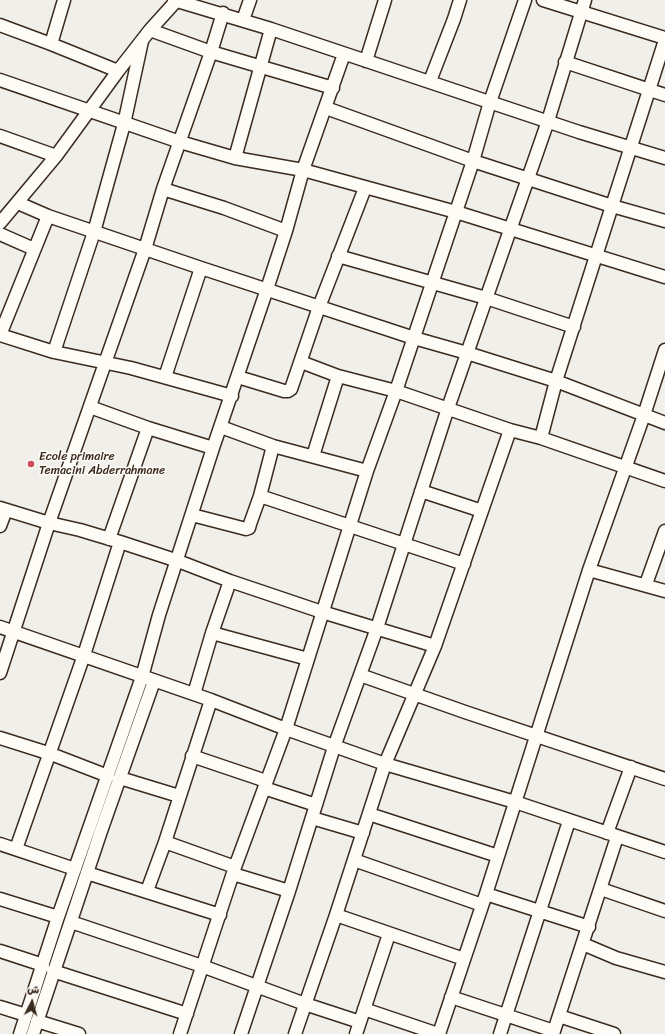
<!DOCTYPE html>
<meta charset="utf-8">
<style>
body{margin:0}
#map{position:relative;width:665px;height:1034px;overflow:hidden;background:#f1efea;font-family:Sriracha,"Playpen Sans Arabic",sans-serif}
canvas{display:block}
.north{position:absolute;left:12px;top:982px;width:40px;height:40px;-webkit-text-stroke:3px #fdfcf7;paint-order:stroke;rotate:6deg;font-size:11px;font-weight:700;line-height:16px;text-align:center;color:#3b2a1e}
.north::after{content:'';display:block;margin:auto;width:14px;height:18px;background:#3b2a1e;clip-path:polygon(50% 0,100% 100%,50% 72%,0 100%)}
</style>
<div id="map">
<canvas width="665" height="1034"></canvas>
<div class="north">ش</div>
</div>
<script>
const c = document.querySelector('canvas').getContext('2d');
c.lineJoin = 'round';
const shape = rows => new Path2D(rows.map(r => 'M' + r).join(''));
function stroke(path, color, width, dash) { c.strokeStyle = color; c.lineWidth = width; c.lineCap = dash ? 'butt' : 'round'; c.setLineDash(dash || []); c.stroke(path); }
function drawText(font, color, halo, rows, align = 'center') {
  c.font = font + ' Sriracha,sans-serif'; c.lineWidth = 3; c.setLineDash([]); c.textBaseline = 'middle'; c.strokeStyle = halo; c.fillStyle = color; for (const [text, x, y, turn = 0] of rows) {
    c.save(); c.translate(x, y); c.rotate((+turn || 0) * Math.PI / 180); c.textAlign = isNaN(turn) ? turn : align; if (halo) c.strokeText(text, 0, 0); c.fillText(text, 0, 0); c.restore();
  }
}
const minor = shape([
 [174,0,271,29,579,132,665,158],
 [543,0,665,38],
 [243,20,250,0],
 [0,25,51,44,118,71],
 [150,30,211,52,333,88],
 [51,44,64,0],
 [366,61,385,0],
 [565,62,665,95],
 [0,80,180,142,235,158,303,170,456,212,665,277],
 [430,81,454,19,460,0],
 [326,108,473,161,612,206,665,221],
 [0,136,56,156],
 [235,158,271,29],
 [163,189,224,208,286,231],
 [18,203,48,216,201,268,414,338,467,353,556,381,665,423],
 [0,223,56,156,118,71,150,30,177,0],
 [0,234,34,249],
 [338,256,486,298,574,327],
 [0,335,54,352,131,368,232,396],
 [0,335,48,216],
 [54,352,94,232,124,124,142,41],
 [301,362,338,376,396,391,510,430,541,438,665,481],
 [165,377,201,268],
 [238,377,284,391,288,391,291,389,319,307,365,188],
 [90,407,148,428,213,448],
 [221,427,273,446,367,471],
 [541,438,556,381,665,40],
 [273,446,260,496,464,564],
 [313,456,338,376],
 [421,491,482,511],
 [0,508,49,523,80,530,120,542,178,561,230,581,322,612,435,646],
 [192,515,246,529,249,528,250,524,260,496],
 [0,526,6,510],
 [109,539,148,428],
 [589,570,665,591],
 [230,581,212,633,308,659],
 [646,584,665,531],
 [0,627,211,700,286,729,385,764,515,802,665,852],
 [0,673,49,523,145,249,163,189,211,52,223,13],
 [360,675,465,712,665,779],
 [194,694,212,633],
 [0,738,51,754,108,776],
 [192,756,266,781],
 [120,778,179,796],
 [264,788,316,805],
 [369,814,498,856],
 [312,818,363,833],
 [607,833,631,767],
 [165,842,235,867],
 [0,844,75,869],
 [16,849,84,655,120,542],
 [354,860,482,905],
 [87,873,220,915],
 [233,874,289,891,241,1034],
 [601,889,665,911],
 [147,891,165,842,211,700],
 [289,891,334,747,377,628,448,408,548,121,585,0],
 [486,894,589,927],
 [0,899,58,917],
 [336,915,464,959],
 [71,922,202,966,305,1004,360,1022],
 [583,944,616,958,665,972],
 [0,951,43,965],
 [53,971,187,1014],
 [451,997,554,1031,553,1034],
 [0,1007,26,1015],
 [364,1009,438,1034],
 [559,1016,614,1034],
 [37,1021,79,1034],
 [554,1031,617,837],
 [20,1034,58,917,142,677,159,615,213,448,267,289,286,231,303,170,344,54],
 [33,1034,101,831,154,681],
 [180,1034,235,867,286,729,367,471,396,391,473,161,490,102,525,0],
 [295,1034,336,915,385,764,435,646,510,430],
 [356,1034,389,934],
 [439,1034,486,894,589,570,644,415,665,350],
 [500,1034,569,821]
]);
stroke(minor, '#3b2a1e', 15);
stroke(minor, '#fdfcf7', 12);
for (const [x, y, r, color] of [
 [31,464,4,"#d1495b"]
]) { const dot = new Path2D(); dot.arc(x, y, r, 0, 2 * Math.PI); c.fillStyle = color; c.fill(dot); stroke(dot, '#fdfcf7', 1.5); }
drawText('12px', '#3b2a1e', '#fdfcf7', [
 ["Ecole primaire",39,457],
 ["Temacini Abderrahmane",39,471]
], 'left');
</script>
